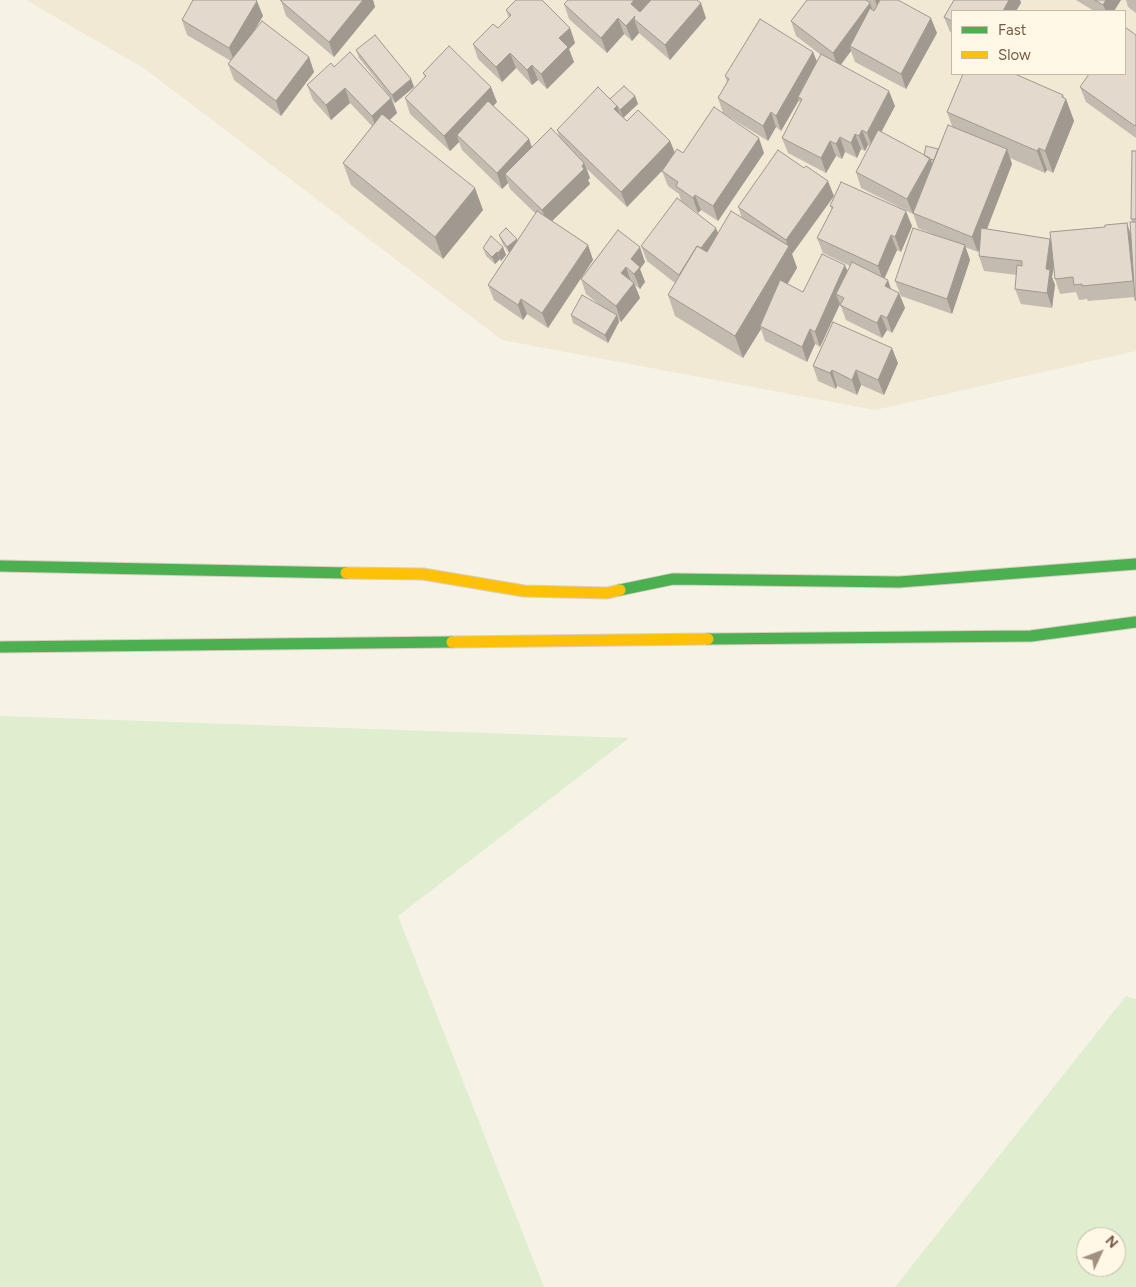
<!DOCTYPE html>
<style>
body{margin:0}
#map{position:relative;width:1136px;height:1287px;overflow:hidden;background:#f6f2e6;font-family:Figtree,sans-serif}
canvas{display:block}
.legend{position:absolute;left:951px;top:10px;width:175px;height:65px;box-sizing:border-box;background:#fff8e6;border:1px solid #c7b9a6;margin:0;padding:6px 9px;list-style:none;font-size:15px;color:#745b46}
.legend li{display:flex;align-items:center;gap:10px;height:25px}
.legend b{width:25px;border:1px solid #c7b9a6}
.north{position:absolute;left:1076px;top:1227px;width:50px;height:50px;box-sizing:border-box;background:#fff8e6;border:1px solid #c7b9a6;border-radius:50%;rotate:47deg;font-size:14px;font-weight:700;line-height:20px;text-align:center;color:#745b46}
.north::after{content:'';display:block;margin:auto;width:18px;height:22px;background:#a2907e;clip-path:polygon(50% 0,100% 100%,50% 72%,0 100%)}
</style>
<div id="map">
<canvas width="1136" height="1287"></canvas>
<ul class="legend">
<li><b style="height:6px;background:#4caf50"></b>Fast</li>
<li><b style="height:6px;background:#ffc107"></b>Slow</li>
</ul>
<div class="north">N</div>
</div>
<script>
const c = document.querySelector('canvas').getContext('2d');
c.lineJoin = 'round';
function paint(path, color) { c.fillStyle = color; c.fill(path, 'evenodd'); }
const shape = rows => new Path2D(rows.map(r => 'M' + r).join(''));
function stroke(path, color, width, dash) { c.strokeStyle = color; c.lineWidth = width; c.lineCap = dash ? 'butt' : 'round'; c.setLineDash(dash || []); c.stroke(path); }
paint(shape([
 [26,0,1136,0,1136,351,875,410,502,340,145,69],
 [952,11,1125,11,1125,74,952,74]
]), '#f2e9d5');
paint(shape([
 [0,716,629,738,398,916,544,1287,0,1287],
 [1126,996,1136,999,1136,1287,895,1287],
 [1086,1237,1116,1237,1116,1267,1086,1267]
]), '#deeecf');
const fast = shape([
 [0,566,346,573],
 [620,590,673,579,899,582,1136,564],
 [708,639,1031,636,1136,622],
 [0,647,452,642]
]);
const slow = shape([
 [346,573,423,574,524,591,607,593,620,590],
 [452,642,708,639]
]);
stroke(fast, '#d7cec2', 13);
stroke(slow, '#d7cec2', 13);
stroke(fast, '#4caf50', 11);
stroke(slow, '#ffc107', 11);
paint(shape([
 [192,0,256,0,263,16,252,33,309,57,314,72,281,116,234,80,228,64,231,61,187,35,182,20,192,2],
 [279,0,373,0,375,7,334,57,286,16,281,1],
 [807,0,898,0,937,33,906,89,855,62,851,51,841,65,895,106,881,132,924,155,938,149,952,126,947,112,1064,98,1066,99,1074,121,1053,173,1047,170,1045,173,1010,158,1012,164,987,229,1050,239,1051,242,1131,234,1132,222,1131,219,1136,151,1136,303,1135,297,1088,301,1087,299,1079,300,1076,292,1060,294,1055,279,1054,266,1052,277,1055,285,1052,308,1021,304,1015,289,1017,275,984,271,979,256,980,247,978,252,965,247,970,260,952,314,901,296,895,281,945,239,918,228,913,213,913,214,861,188,856,172,870,146,868,145,865,151,861,149,857,158,845,152,842,159,836,156,826,173,788,153,782,138,800,103,799,100,781,131,776,127,768,141,723,113,718,98,727,82,725,76,813,52,817,62,821,55,796,36,791,21],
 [954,0,1020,0,1021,3,1016,11,952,11,952,33,950,32,944,17],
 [1076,0,1121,0,1114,11,1094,11],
 [1126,0,1136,0,1136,13,1128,7],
 [564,4,706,18,670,60,639,33,632,41,624,34,607,53,569,19],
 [506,10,570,28,575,43,569,49,574,62,547,89,538,80,532,85,516,68,502,82,478,59,473,44,498,28,509,18],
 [1136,35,1136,138,1086,102,1080,87],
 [356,50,411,79,414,87,395,103,392,99,397,113,390,120,483,210,443,259,351,185,343,163,372,126,350,103,331,120,313,100,307,85,334,67,387,93,359,58],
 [423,73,497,102,493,106,529,139,532,147,559,136,557,130,610,99,635,96,638,104,623,118,627,121,670,141,675,153,764,153,718,221,701,210,698,213,681,201,679,194,668,186,662,171,666,167,627,207,587,169,590,178,588,180,590,184,552,221,588,245,593,260,548,328,527,314,523,320,494,300,488,285,509,253,502,243,499,235,517,241,536,214,510,189,508,183,502,189,462,150,459,142,450,151,410,114,405,98,425,77],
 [834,196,792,254,797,268,787,284,803,292,845,265,848,272,850,266,823,253,817,238,832,210,830,206,912,226,901,252,897,250,885,278,891,289,899,293,905,308,892,333,887,330,882,338,846,320,840,304,820,347,815,344,807,362,765,341,761,329,743,358,675,316,668,295,675,283,647,261,641,246,718,233,742,218,738,207],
 [618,230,645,262,640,269,645,282,640,289,635,285,640,298,621,322,618,319,619,322,608,343,573,323,571,315,601,306,586,294,581,279],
 [503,247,506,255,501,261,500,259,495,264,486,256,483,248],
 [898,363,884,395,861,385,857,395,837,386,836,389,818,381,813,366]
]), '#c3bbb0');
paint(shape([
 [363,0,373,0,375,7,334,57,329,42],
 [634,0,654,0,634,19,639,33,632,41,626,26,631,4],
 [875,0,891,0,880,15],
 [1009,0,1020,0,1021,3,1016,11,1003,11],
 [1106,0,1121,0,1114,11,1106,11,1103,5],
 [257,1,263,16,235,63,229,48],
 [701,3,706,18,670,60,665,45],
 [870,3,875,18,850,46,851,51,838,68,833,53],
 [618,18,624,34,607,53,601,38],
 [931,18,937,33,906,89,901,74],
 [570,28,575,43,569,49,574,62,547,89,541,74,559,38],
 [813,52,819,67,798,97,799,100,781,131,776,116],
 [510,53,516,68,502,82,496,67],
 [309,57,314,72,281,116,276,101],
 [532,65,538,80,532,85,527,70],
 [411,79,414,87,395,103,392,95],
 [491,87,497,102,461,139,457,135,459,142,450,151,444,136],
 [345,88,350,103,331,120,326,105],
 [889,91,895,106,873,148,867,133],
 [1063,95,1065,102,1066,99,1074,121,1053,173,1045,151],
 [635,96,638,104,623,118,620,110],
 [391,98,397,113,377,131,372,116],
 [617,106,623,121,614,109],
 [771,112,776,127,768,141,763,126],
 [862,130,868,145,865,151,859,136],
 [855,134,861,149,857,158,851,143],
 [840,137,845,152,842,159,836,144],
 [759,138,764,153,718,221,713,206],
 [529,139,534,154,505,174,508,183,502,189,497,173],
 [670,141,676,156,627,207,621,192],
 [830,141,836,156,826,173,821,158],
 [1039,148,1047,170,1045,173,1037,151],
 [1007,149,1012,164,978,252,972,237],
 [930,158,935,173,913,214,907,199],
 [584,163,590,178,588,180,590,184,548,225,542,210],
 [828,181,834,196,792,254,797,268,762,327,760,326,761,329,743,358,735,336,788,247,786,240],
 [475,188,483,210,443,259,435,237],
 [695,195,701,210,698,213,693,198],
 [906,211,912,226,901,252,895,237],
 [1127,223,1132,238,1136,290,1133,281],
 [716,228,722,243,681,276],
 [891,235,897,250,883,281,878,266],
 [517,239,519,246,510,255,507,247],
 [1050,239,1056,254,1052,277,1055,285,1052,308,1047,293,1046,269],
 [588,245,593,260,548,328,542,313],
 [965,245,970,260,952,314,947,299],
 [503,247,506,255,501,261,498,253],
 [640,247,645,262,640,269,645,282,640,289,634,274,631,259],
 [497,252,500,259,495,264,492,257],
 [845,265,851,281,836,294,840,304,820,347,815,332],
 [626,267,631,282,621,273],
 [888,280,893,295,885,286],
 [634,283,640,298,621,322,616,306],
 [899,293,905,308,892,333,887,318],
 [521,299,527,314,523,320,518,305],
 [617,315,619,322,608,343,605,335],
 [881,315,887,330,882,338,877,323],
 [810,329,815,344,807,362,802,347],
 [892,348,898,363,884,395,878,380],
 [832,370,837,386,836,389,830,373],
 [856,370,861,385,857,395,852,380]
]), '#9f9990');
const building = shape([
 [193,0,256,0,257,1,229,48,182,20,193,0],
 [281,0,363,0,329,42,281,1,281,0],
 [516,0,542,0,570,28,559,38,568,47,541,74,532,65,527,70,510,53,496,67,473,44,493,24,498,28,511,15,506,10,516,0],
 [568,0,634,0,631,4,640,12,651,0,697,0,701,3,665,45,634,19,635,16,626,26,618,18,601,38,564,4,568,0],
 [807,0,866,0,870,3,833,53,791,21,807,0],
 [880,0,898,0,931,18,901,74,850,46,870,8,874,11,880,0],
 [954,0,1009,0,1003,11,952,11,952,21,944,17,954,0],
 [1095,0,1106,0,1103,5,1095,0],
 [760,19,813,52,776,116,771,112,763,126,718,98,729,79,725,76,760,19],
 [262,21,309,57,276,101,228,64,262,21],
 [1125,27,1136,35,1136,124,1135,126,1080,87,1089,74,1125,74,1125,27],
 [375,35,411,79,392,95,356,50,375,35],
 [449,46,491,87,444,136,405,98,426,76,423,73,449,46],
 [350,52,391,98,372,116,345,88,326,105,307,85,331,63,334,67,350,52],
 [821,54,889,91,867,133,862,130,859,136,855,134,851,143,840,137,836,144,830,141,821,158,782,138,802,99,798,97,821,54],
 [963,74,1015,74,1063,95,1062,97,1066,99,1045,151,1039,148,1037,151,947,112,963,74],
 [624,86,635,96,620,110,617,106,610,99,624,86],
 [598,87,617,106,614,109,627,121,638,110,670,141,621,192,557,130,598,87],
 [488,101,529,139,497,173,457,135,488,101],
 [714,107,759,138,713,206,695,195,693,198,676,186,678,182,662,171,677,149,683,153,714,107],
 [382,114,475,188,435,237,343,163,382,114],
 [948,125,1007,149,972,237,913,213,948,125],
 [551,128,584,163,582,166,584,169,542,210,505,174,551,128],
 [878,130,930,158,907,199,856,172,878,130],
 [926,146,938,149,934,160,930,159,924,155,926,146],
 [778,150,804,168,806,166,828,181,786,240,738,207,778,150],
 [1132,151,1136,151,1136,219,1131,219,1132,151],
 [841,182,906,211,895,237,891,235,878,266,817,238,833,207,830,206,841,182],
 [677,198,716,228,701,248,697,246,679,275,641,246,677,198],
 [537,211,588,245,542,313,521,299,518,305,488,285,537,211],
 [731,211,789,246,735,336,668,295,697,246,707,252,731,211],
 [1130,222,1136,222,1136,300,1135,300,1130,222],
 [1127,223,1133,281,1082,286,1082,284,1074,285,1073,277,1055,279,1050,232,1105,227,1105,225,1127,223],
 [506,228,517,239,507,247,499,235,506,228],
 [913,228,965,245,947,299,895,281,913,228],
 [981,228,1050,239,1046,269,1050,270,1047,293,1015,289,1017,265,1022,266,1022,261,979,256,981,228],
 [618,230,640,247,631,259,640,267,634,274,626,267,621,273,634,283,616,306,581,279,618,230],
 [491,236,503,247,498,253,497,252,492,257,483,248,491,236],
 [822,254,845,265,815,332,810,329,802,347,760,326,780,280,803,292,822,254],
 [852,262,888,280,885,286,899,293,887,318,881,315,877,323,840,305,844,298,836,294,852,262],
 [582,295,617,315,605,335,571,315,582,295],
 [833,322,892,348,878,380,856,370,852,380,832,370,830,373,813,366,833,322]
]);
paint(building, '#e3dacd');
stroke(building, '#9f9990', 1);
</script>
